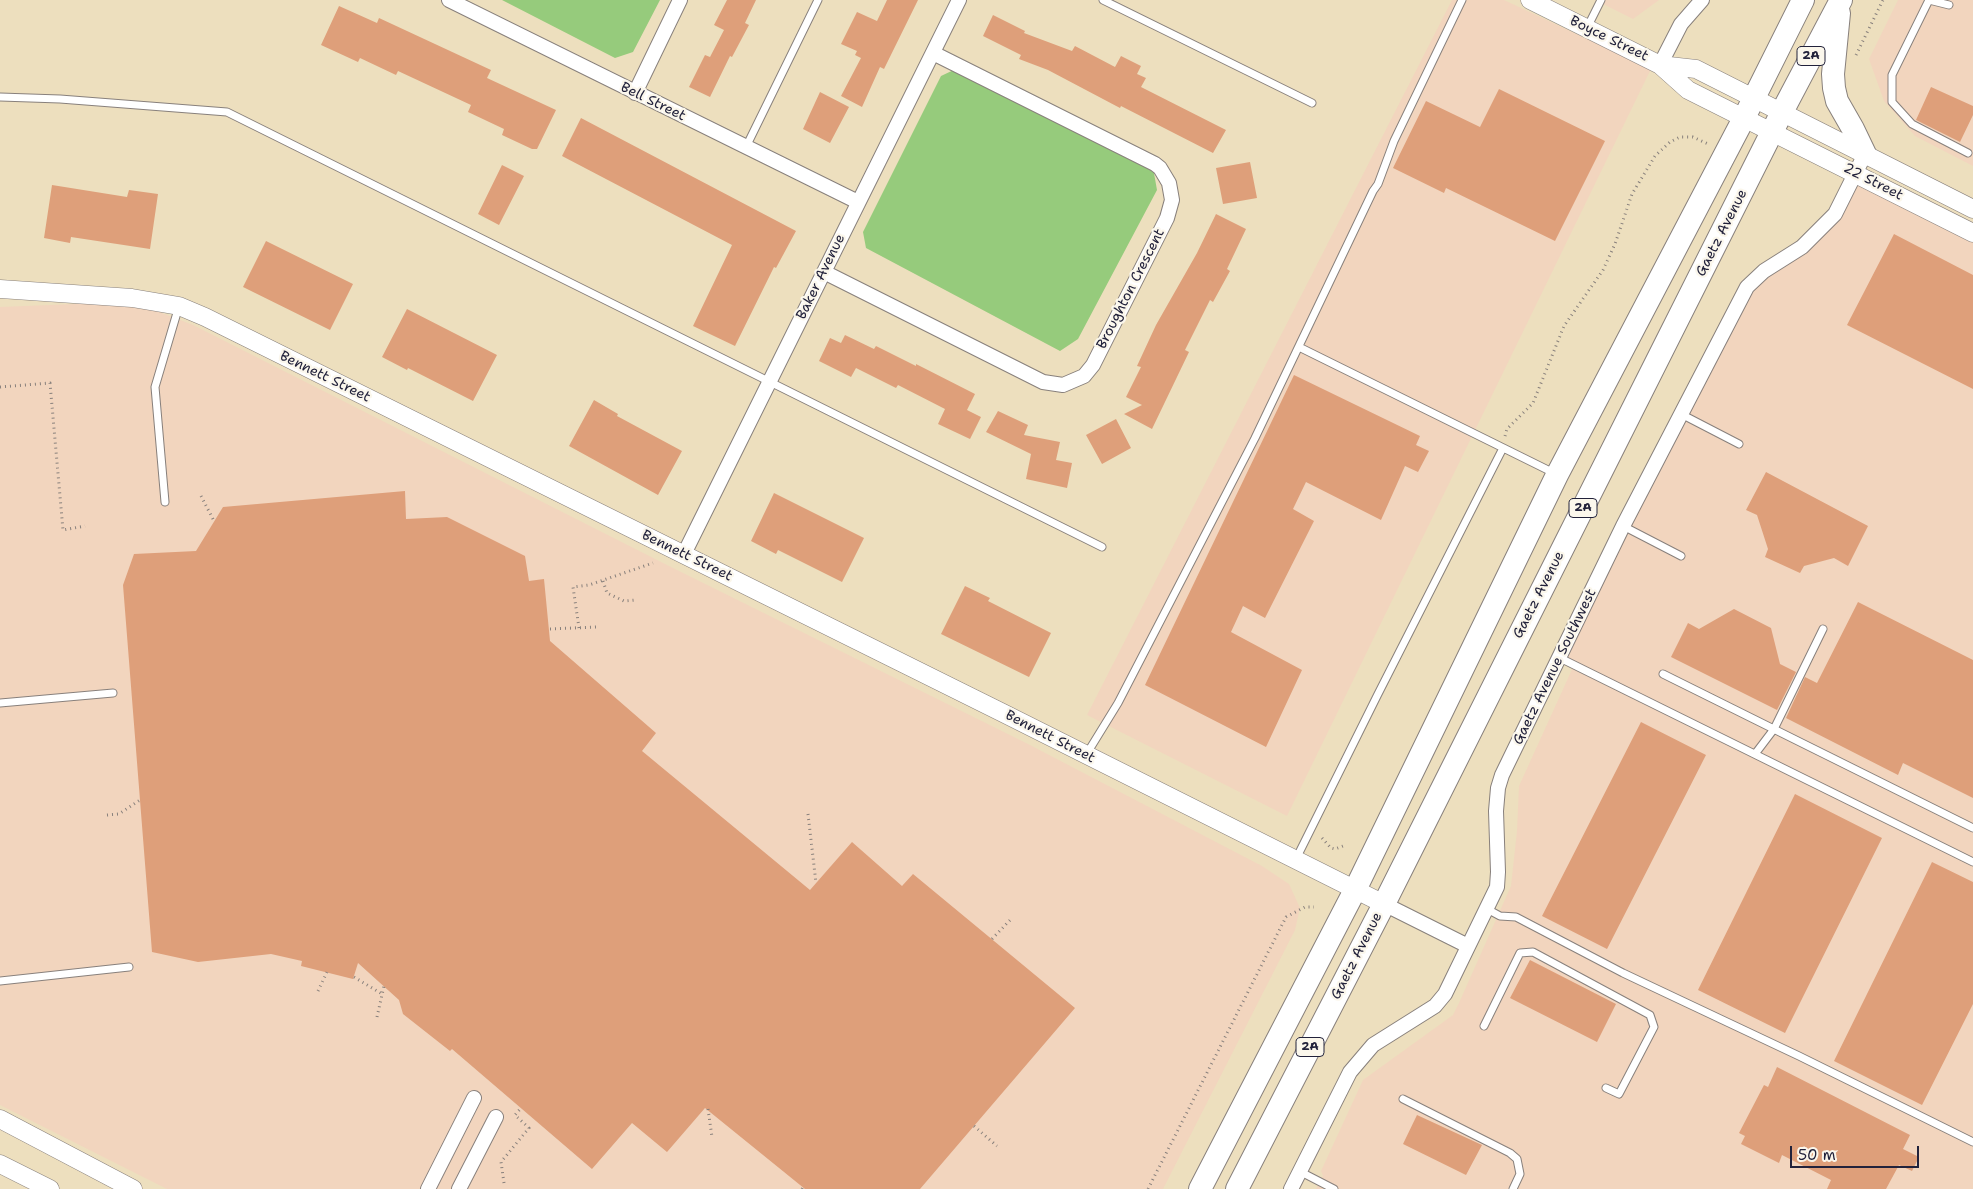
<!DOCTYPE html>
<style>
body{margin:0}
#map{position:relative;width:1973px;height:1189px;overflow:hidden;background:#eddfbe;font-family:"Shantell Sans",sans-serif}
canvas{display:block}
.scale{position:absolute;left:1790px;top:1146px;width:129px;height:22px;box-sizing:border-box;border:2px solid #22223b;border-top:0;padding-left:6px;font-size:15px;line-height:18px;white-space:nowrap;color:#22223b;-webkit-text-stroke:4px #fbf7ec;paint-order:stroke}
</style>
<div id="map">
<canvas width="1973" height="1189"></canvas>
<div class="scale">50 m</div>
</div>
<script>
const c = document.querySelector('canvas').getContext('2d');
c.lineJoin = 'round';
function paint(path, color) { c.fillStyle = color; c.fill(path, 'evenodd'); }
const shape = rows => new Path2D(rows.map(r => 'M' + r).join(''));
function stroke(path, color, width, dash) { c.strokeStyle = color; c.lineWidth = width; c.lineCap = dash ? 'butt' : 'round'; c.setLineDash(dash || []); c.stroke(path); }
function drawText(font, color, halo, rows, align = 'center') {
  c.font = font + ' "Shantell Sans",sans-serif'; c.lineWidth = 4.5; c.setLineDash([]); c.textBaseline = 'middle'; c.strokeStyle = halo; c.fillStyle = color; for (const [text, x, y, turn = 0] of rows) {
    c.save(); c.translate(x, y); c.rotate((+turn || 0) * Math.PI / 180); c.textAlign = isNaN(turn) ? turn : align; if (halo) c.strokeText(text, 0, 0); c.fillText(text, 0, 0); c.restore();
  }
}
paint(shape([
 [1452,0,1504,0,1651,69,1287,816,1087,715],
 [1595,0,1659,0,1633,19],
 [1898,0,1973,0,1973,166,1915,136,1884,101,1869,59],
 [1856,173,1973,233,1973,1189,1316,1189,1323,1176,1321,1171,1363,1080,1453,1015,1459,1003,1511,886,1517,831,1519,786,1574,665,1560,658,1747,287,1835,214],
 [101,303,154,310,193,325,669,566,1028,744,1262,866,1289,884,1300,908,1295,930,1163,1189,167,1189,0,1105,0,307]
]), '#f2d5be');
paint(shape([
 [502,0,660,0,633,52,615,58],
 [960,67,1152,162,1157,190,1078,339,1060,351,866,248,863,232,941,76]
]), '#96cb7c');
paint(shape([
 [727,0,756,0,745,23,749,25,732,57,730,56,710,97,689,87,705,55,710,57,724,30,714,25],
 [887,0,918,0,884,69,880,67,862,107,841,96,861,58,855,55,857,51,841,44,857,12,877,21],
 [339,6,377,23,379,18,491,70,487,78,556,110,537,149,532,149,502,135,504,129,468,112,471,105,398,71,396,75,360,58,358,62,321,45],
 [993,15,1025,31,1024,33,1072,51,1075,46,1115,67,1121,56,1141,66,1137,74,1146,78,1141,87,1226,130,1213,153,1121,106,1120,108,1048,70,1019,59,1021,55,983,36],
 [1931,87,1973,106,1973,115,1960,142,1916,120],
 [1499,89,1605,141,1555,241,1446,188,1444,193,1393,168,1426,101,1480,127],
 [820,92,849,107,830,143,803,129],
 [581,118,796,231,776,268,774,267,735,346,693,326,732,245,562,156],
 [1250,162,1257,198,1223,204,1216,168],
 [502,165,524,176,499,225,478,214],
 [52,185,127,197,129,190,158,194,150,249,71,237,70,243,44,238],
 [1216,214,1246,229,1227,269,1230,271,1213,302,1210,300,1185,350,1189,352,1152,429,1124,414,1142,405,1126,397,1141,367,1137,366,1156,325,1197,253],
 [1894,234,1973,275,1973,389,1847,325],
 [266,241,353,284,330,330,243,287],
 [407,309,497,355,473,401,408,368,407,370,382,357],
 [845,335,874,349,876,346,916,366,916,364,975,394,967,410,981,417,970,439,938,424,945,409,898,385,896,388,856,368,851,377,819,361,830,338,841,343],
 [1294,375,1420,436,1416,445,1429,451,1418,472,1405,466,1381,520,1306,482,1293,509,1314,521,1265,618,1243,606,1231,632,1302,670,1266,747,1145,685],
 [594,400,618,414,617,416,682,451,658,495,569,446],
 [998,411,1028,425,1024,435,1060,442,1056,460,1072,463,1067,488,1026,479,1031,454,986,432],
 [1116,419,1131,448,1102,464,1086,435],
 [1766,472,1868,526,1848,566,1834,558,1804,566,1800,573,1765,557,1768,549,1757,515,1746,510],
 [405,491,406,519,447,517,525,556,529,581,544,579,550,641,656,733,642,751,810,890,852,842,902,886,913,874,1075,1008,920,1189,805,1189,705,1108,667,1152,632,1123,592,1169,452,1049,450,1051,403,1014,399,1000,358,963,353,979,301,966,302,961,271,954,198,962,152,952,123,585,134,554,196,551,223,507],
 [774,493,864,538,842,582,778,550,776,554,751,541],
 [965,586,990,598,988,601,1051,633,1029,677,941,634],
 [1858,602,1973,660,1973,798,1903,763,1898,775,1786,718,1805,677,1817,683],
 [1734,609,1771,628,1780,664,1796,672,1777,710,1671,657,1688,623,1699,629],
 [1641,722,1706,755,1607,949,1542,916],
 [1795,794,1882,838,1785,1033,1698,990],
 [1932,862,1973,882,1973,1004,1922,1105,1834,1061],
 [1530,960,1616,1004,1597,1042,1510,998],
 [1777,1067,1910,1135,1903,1149,1919,1157,1912,1171,1899,1165,1886,1189,1827,1189,1831,1180,1782,1155,1779,1163,1741,1144,1745,1136,1739,1133,1764,1085,1768,1087],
 [1417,1115,1482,1145,1466,1175,1403,1144]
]), '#de9f7a');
const service = shape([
 [1103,0,1312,103],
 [1949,5,1929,0,1892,75,1892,102,1912,124,1968,153],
 [1587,28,1601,0],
 [0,97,60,99,227,112,1102,547],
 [746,147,818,0],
 [1299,347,1554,473],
 [1681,414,1739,444],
 [165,502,155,387,179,306],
 [1623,526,1681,556],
 [1560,658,1973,862],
 [1663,674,1973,828],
 [0,703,113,693],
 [1755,754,1774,729,1823,629],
 [1086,755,1118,703,1255,438,1373,191,1378,184,1394,141,1462,0],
 [1296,859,1378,694,1503,448],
 [1487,909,1500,916,1516,917,1623,973,1799,1056,1973,1142],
 [0,981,129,967],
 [1484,1026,1520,953,1533,952,1650,1015,1654,1027,1619,1094,1606,1088],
 [1403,1099,1510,1153,1517,1159,1520,1174,1513,1189],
 [1299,1171,1334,1189]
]);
const minor = shape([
 [449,0,858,202],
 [1660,65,1681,24,1702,0],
 [635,93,680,0],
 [824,272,1043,382,1063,385,1084,376,1093,365,1167,218,1172,200,1169,183,1160,168,1155,164,933,53],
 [684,554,959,0],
 [1384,904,1468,946],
 [428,1189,474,1098],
 [459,1189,496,1117],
 [1291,1189,1350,1072,1373,1045,1435,1006,1445,994,1497,887,1498,872,1496,811,1498,788,1502,775,1623,526,1747,287,1764,271,1802,247,1835,214,1865,154]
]);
const tertiary = shape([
 [1530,0,1660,65,1688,90,1973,233],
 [1660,65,1696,69,1973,209],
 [0,289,132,298,179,306,205,317,1003,713,1384,904],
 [0,1119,133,1189],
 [0,1164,50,1189]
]);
const primary = shape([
 [1839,13,1833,74,1834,88,1837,101,1853,129,1865,154],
 [1200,1189,1355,890,1557,475,1744,118,1803,0],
 [1237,1189,1384,904,1782,112,1841,0]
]);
stroke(service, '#88807c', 9);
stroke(minor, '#88807c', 16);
stroke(tertiary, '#88807c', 19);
stroke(primary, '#88807c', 24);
stroke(shape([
 [1856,55,1883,0],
 [0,387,50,383,63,530,85,526],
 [1505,436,1507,429,1533,403,1564,326,1603,270,1615,244,1632,194,1655,156,1670,142,1680,137,1693,137,1708,144],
 [201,496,214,521],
 [603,581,607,593,624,601,636,600],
 [579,628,573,587,589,585,653,563],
 [550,629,596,627],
 [808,814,816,883],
 [107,815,119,814,140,800],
 [1322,838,1331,848,1335,849,1343,846],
 [992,939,1012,918],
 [354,977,382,994],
 [318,991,327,972],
 [377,1017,384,986],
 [708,1109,712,1137],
 [974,1126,997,1146],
 [504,1183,501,1162,529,1128,515,1115,521,1108],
 [802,1189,803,1187],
 [1148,1189,1286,917,1305,907,1314,907]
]), '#88807c', 3, [1, 4]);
stroke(service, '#fff', 7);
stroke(minor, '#fff', 14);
stroke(tertiary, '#fff', 18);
stroke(primary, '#fff', 22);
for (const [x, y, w] of [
 [1811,56,28],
 [1583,508,28],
 [1310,1047,28]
]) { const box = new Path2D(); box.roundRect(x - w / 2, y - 9.5, w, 19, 4); c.fillStyle = '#fbf7ec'; c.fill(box); stroke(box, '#22223b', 1); }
drawText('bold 12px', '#22223b', null, [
 ["2A",1811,56],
 ["2A",1583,508],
 ["2A",1310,1047]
]);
drawText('14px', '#22223b', '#fbf7ec', [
 ["Boyce Street",1609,39,26],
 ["Bell Street",653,102,26],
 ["22 Street",1873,182,27],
 ["Gaetz Avenue",1722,233,-63],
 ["Baker Avenue",821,277,-64],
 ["Broughton Crescent",1131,289,-63],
 ["Bennett Street",325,377,26],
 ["Bennett Street",687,556,26],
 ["Gaetz Avenue",1539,595,-63],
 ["Gaetz Avenue Southwest",1555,667,-64],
 ["Bennett Street",1050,737,27],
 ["Gaetz Avenue",1357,956,-63]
]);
</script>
